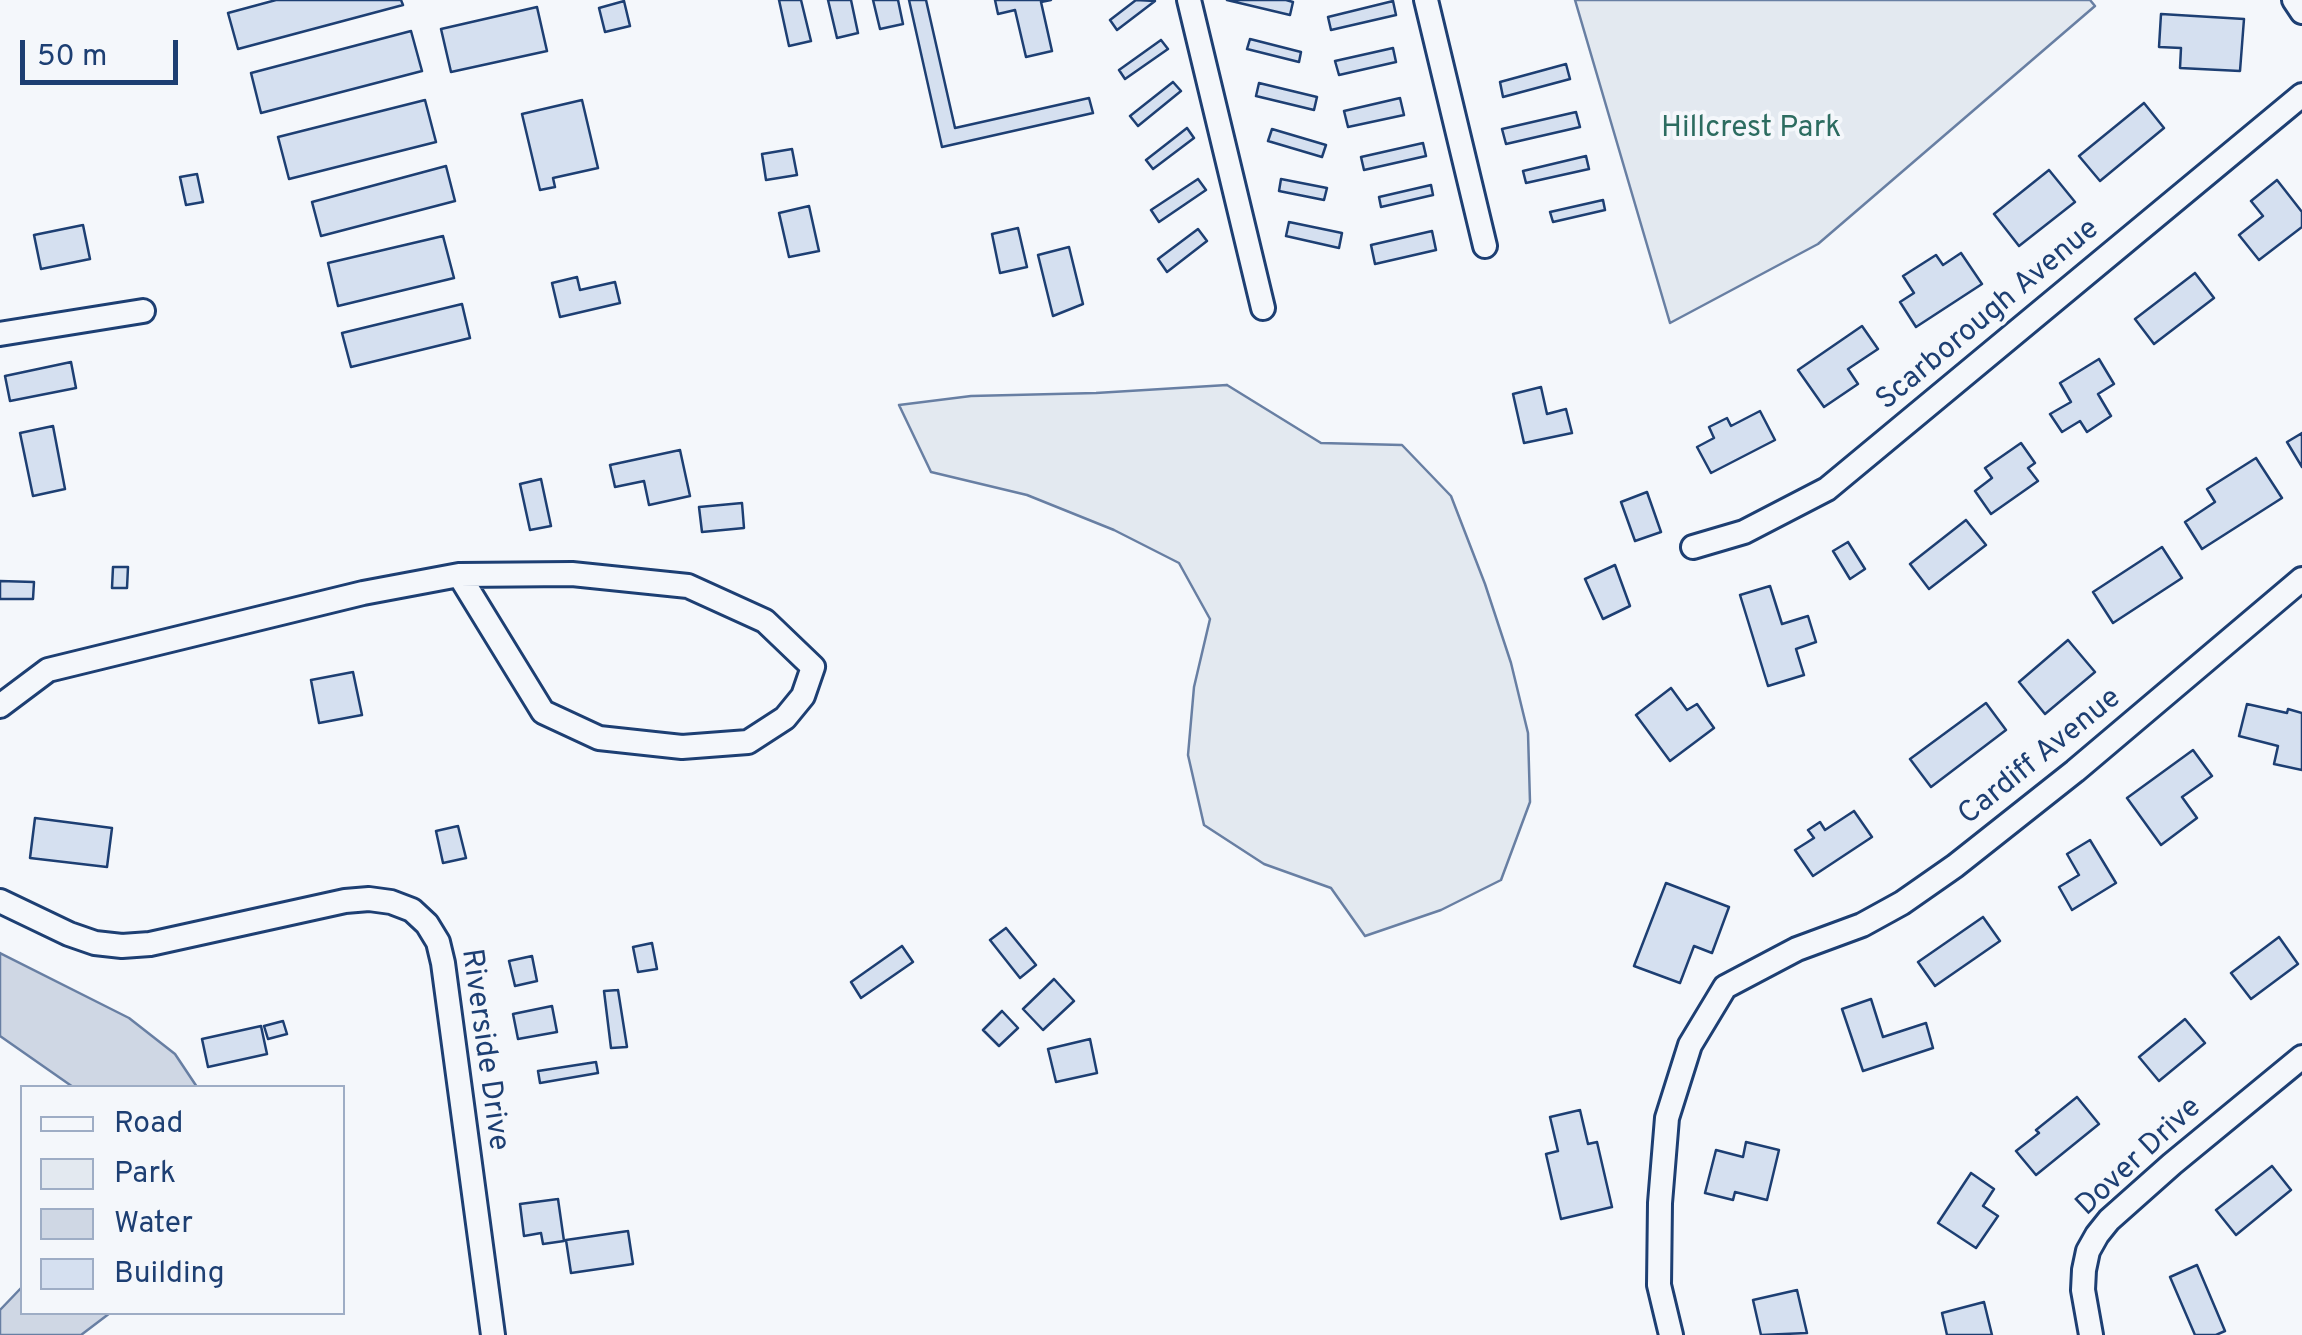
<!DOCTYPE html>
<style>
body{margin:0}
#map{position:relative;width:2302px;height:1335px;overflow:hidden;background:#f4f7fb;font-family:Overpass,sans-serif}
canvas{display:block}
.legend{position:absolute;left:20px;top:1085px;width:325px;height:230px;box-sizing:border-box;background:#f4f7fb;border:2px solid #9eadc5;margin:0;padding:12px 18px;list-style:none;font-size:30px;color:#1d3f73}
.legend li{display:flex;align-items:center;gap:20px;height:50px}
.legend b{width:50px;border:2px solid #9eadc5}
.scale{position:absolute;left:20px;top:40px;width:158px;height:45px;box-sizing:border-box;border:5px solid #1d3f73;border-top:0;padding-left:12px;font-size:30px;line-height:35px;white-space:nowrap;color:#1d3f73;-webkit-text-stroke:8px #f4f7fb;paint-order:stroke}
</style>
<div id="map">
<canvas width="2302" height="1335"></canvas>
<ul class="legend">
<li><b style="height:12px;background:#f4f7fb"></b>Road</li>
<li><b style="height:28px;background:#e3e9f0"></b>Park</li>
<li><b style="height:28px;background:#cfd7e4"></b>Water</li>
<li><b style="height:28px;background:#d5e0f0"></b>Building</li>
</ul>
<div class="scale">50 m</div>
</div>
<script>
const c = document.querySelector('canvas').getContext('2d');
c.lineJoin = 'round';
function paint(path, color) { c.fillStyle = color; c.fill(path, 'evenodd'); }
const shape = rows => new Path2D(rows.map(r => 'M' + r).join(''));
function stroke(path, color, width, dash) { c.strokeStyle = color; c.lineWidth = width; c.lineCap = dash ? 'butt' : 'round'; c.setLineDash(dash || []); c.stroke(path); }
function drawText(font, color, halo, rows, align = 'center') {
  c.font = font + ' Overpass,sans-serif'; c.lineWidth = 8; c.setLineDash([]); c.textBaseline = 'middle'; c.strokeStyle = halo; c.fillStyle = color; for (const [text, x, y, turn = 0] of rows) {
    c.save(); c.translate(x, y); c.rotate((+turn || 0) * Math.PI / 180); c.textAlign = isNaN(turn) ? turn : align; if (halo) c.strokeText(text, 0, 0); c.fillText(text, 0, 0); c.restore();
  }
}
const green = shape([
 [1575,0,2090,0,2095,6,1818,244,1670,323,1575,0],
 [1227,385,1321,443,1402,445,1451,496,1485,584,1511,663,1528,733,1530,802,1501,880,1441,910,1365,936,1331,888,1264,864,1204,825,1188,755,1194,687,1210,619,1179,563,1114,530,1027,495,931,472,899,405,971,396,1096,393,1227,385]
]);
paint(green, '#e3e9f0');
stroke(green, '#687fa3', 2.5);
const water = shape([
 [0,953,129,1018,175,1054,197,1087,73,1087,0,1036,0,953],
 [22,1287,22,1312,110,1313,81,1335,0,1335,0,1310,22,1287]
]);
paint(water, '#cfd7e4');
stroke(water, '#687fa3', 2.5);
const building = shape([
 [276,0,401,0,403,5,238,49,228,13,276,0],
 [779,0,801,0,811,41,789,46,779,0],
 [828,0,851,0,858,33,837,38,828,0],
 [873,0,898,0,903,24,880,29,873,0],
 [909,0,926,0,955,128,1089,98,1093,113,942,147,909,0],
 [995,0,1051,0,1041,2,1052,51,1026,57,1015,10,998,14,995,0],
 [1136,0,1155,1,1117,30,1110,20,1136,0],
 [1227,0,1286,0,1293,2,1290,15,1227,0],
 [624,1,630,26,605,32,599,8,624,1],
 [1393,1,1396,15,1331,30,1328,17,1393,1],
 [537,7,547,51,451,72,441,29,537,7],
 [2161,14,2244,19,2240,71,2180,68,2181,48,2159,47,2161,14],
 [411,31,422,71,261,113,251,73,411,31],
 [1250,39,1301,52,1299,62,1247,49,1250,39],
 [1161,40,1168,49,1125,79,1119,70,1161,40],
 [1393,48,1396,62,1339,75,1335,61,1393,48],
 [1566,64,1570,79,1503,97,1500,82,1566,64],
 [1173,82,1181,91,1138,126,1130,116,1173,82],
 [1259,83,1317,97,1314,110,1256,96,1259,83],
 [1400,98,1404,115,1348,127,1344,111,1400,98],
 [425,100,436,142,289,179,278,137,425,100],
 [582,100,598,168,553,178,555,187,540,190,522,114,582,100],
 [2144,103,2164,128,2100,181,2079,156,2144,103],
 [1576,112,1580,127,1506,144,1502,129,1576,112],
 [1187,128,1194,138,1153,169,1146,160,1187,128],
 [1272,129,1326,145,1322,157,1268,141,1272,129],
 [1423,143,1426,156,1364,170,1361,157,1423,143],
 [792,149,797,175,766,180,762,154,792,149],
 [1586,156,1589,169,1526,183,1523,171,1586,156],
 [446,166,455,201,321,236,312,202,446,166],
 [2049,170,2075,202,2019,246,1994,214,2049,170],
 [197,174,203,202,186,205,180,177,197,174],
 [1198,179,1206,190,1159,222,1151,210,1198,179],
 [1281,179,1327,188,1324,200,1279,191,1281,179],
 [2277,180,2302,212,2302,227,2259,260,2239,235,2263,216,2251,201,2277,180],
 [1431,185,1433,195,1381,207,1379,197,1431,185],
 [1603,200,1605,210,1553,222,1550,212,1603,200],
 [809,206,819,251,789,257,779,213,809,206],
 [1289,222,1342,233,1339,248,1286,236,1289,222],
 [83,225,90,259,41,269,34,235,83,225],
 [1018,228,1027,267,1000,273,992,234,1018,228],
 [1198,229,1207,241,1167,272,1158,259,1198,229],
 [1432,231,1436,250,1375,264,1371,245,1432,231],
 [443,236,454,278,338,306,328,263,443,236],
 [1069,247,1083,304,1053,316,1038,255,1069,247],
 [1961,253,1982,284,1916,327,1900,302,1914,293,1903,276,1936,255,1943,265,1961,253],
 [2195,273,2214,298,2154,344,2135,319,2195,273],
 [577,277,580,290,615,282,620,303,560,317,552,283,577,277],
 [462,304,470,338,351,367,342,333,462,304],
 [1862,326,1878,349,1848,369,1858,384,1824,407,1798,370,1862,326],
 [2099,359,2114,384,2098,394,2111,416,2087,432,2080,421,2062,432,2050,414,2071,402,2060,383,2099,359],
 [71,362,76,388,10,401,5,376,71,362],
 [1541,387,1547,414,1566,409,1572,433,1524,443,1513,394,1541,387],
 [1760,411,1775,440,1711,473,1697,447,1714,438,1709,427,1727,418,1731,426,1760,411],
 [53,426,65,489,33,496,20,433,53,426],
 [2302,433,2302,467,2287,442,2302,433],
 [2021,443,2035,463,2028,468,2038,481,1991,514,1975,491,1992,478,1985,468,2021,443],
 [680,450,690,496,649,505,644,481,615,487,610,465,680,450],
 [2256,458,2282,498,2202,549,2185,522,2215,502,2207,489,2256,458],
 [541,479,551,526,530,530,520,484,541,479],
 [1647,492,1661,532,1635,541,1621,502,1647,492],
 [742,503,744,528,702,532,699,507,742,503],
 [1966,520,1986,545,1929,589,1910,564,1966,520],
 [1848,542,1865,569,1850,579,1833,551,1848,542],
 [2162,547,2182,578,2113,623,2093,592,2162,547],
 [1615,565,1630,606,1603,619,1585,579,1615,565],
 [113,567,128,567,127,588,112,588,113,567],
 [0,581,34,582,33,599,0,599,0,581],
 [1770,586,1782,624,1808,616,1816,642,1796,649,1804,675,1768,686,1740,595,1770,586],
 [2068,640,2095,672,2045,714,2019,682,2068,640],
 [353,672,362,715,319,723,311,680,353,672],
 [1671,688,1687,710,1697,704,1714,728,1670,761,1636,715,1671,688],
 [1986,703,2006,730,1931,787,1910,759,1986,703],
 [2247,704,2287,713,2288,709,2302,713,2302,770,2274,764,2278,746,2239,736,2247,704],
 [2193,750,2212,776,2182,797,2197,818,2161,845,2127,798,2193,750],
 [1854,811,1872,837,1813,876,1795,850,1814,838,1808,830,1820,822,1825,830,1854,811],
 [35,818,112,828,107,867,30,858,35,818],
 [458,826,466,858,443,863,436,831,458,826],
 [2090,840,2116,883,2072,910,2059,887,2079,875,2067,854,2090,840],
 [1666,883,1729,907,1712,953,1694,946,1680,983,1634,966,1666,883],
 [1983,917,2000,941,1935,986,1918,962,1983,917],
 [1006,928,1036,965,1020,978,990,940,1006,928],
 [2279,937,2298,964,2251,999,2231,973,2279,937],
 [652,943,657,969,638,972,633,947,652,943],
 [902,946,913,962,861,998,851,982,902,946],
 [532,956,537,981,515,986,509,961,532,956],
 [1054,979,1074,1001,1043,1030,1023,1009,1054,979],
 [618,990,627,1047,611,1048,604,991,618,990],
 [1871,999,1883,1037,1926,1023,1933,1048,1863,1071,1842,1009,1871,999],
 [552,1006,557,1032,518,1039,513,1014,552,1006],
 [1002,1011,1018,1028,999,1046,983,1030,1002,1011],
 [2185,1019,2205,1043,2159,1081,2139,1057,2185,1019],
 [283,1021,287,1034,268,1039,264,1026,283,1021],
 [261,1026,267,1054,208,1067,202,1039,261,1026],
 [1090,1039,1097,1073,1056,1082,1048,1049,1090,1039],
 [596,1062,598,1073,540,1083,538,1071,596,1062],
 [2077,1097,2099,1124,2036,1175,2016,1151,2039,1133,2036,1130,2077,1097],
 [1580,1110,1588,1144,1597,1142,1612,1207,1561,1219,1546,1154,1558,1151,1550,1117,1580,1110],
 [1746,1142,1779,1150,1767,1200,1735,1192,1733,1200,1705,1193,1716,1150,1743,1157,1746,1142],
 [2272,1166,2291,1190,2236,1235,2216,1210,2272,1166],
 [1971,1173,1994,1189,1983,1206,1998,1216,1976,1248,1938,1223,1971,1173],
 [558,1199,564,1241,543,1244,541,1233,524,1236,520,1204,558,1199],
 [628,1231,633,1264,571,1273,566,1240,628,1231],
 [2197,1265,2225,1331,2216,1335,2195,1335,2170,1277,2197,1265],
 [1797,1290,1807,1333,1761,1335,1753,1300,1797,1290],
 [1984,1302,1992,1335,1947,1335,1942,1313,1984,1302]
]);
paint(building, '#d5e0f0');
stroke(building, '#1d3f73', 2.5);
const minor = shape([
 [1189,0,1263,308],
 [1426,0,1485,246],
 [2294,0,2302,12],
 [0,334,143,311],
 [1693,547,1744,532,1827,489,2302,95],
 [0,706,48,670,363,593,459,575,572,574,688,586,765,621,813,667,803,696,785,718,748,742,682,747,599,738,543,712,459,575],
 [0,901,69,934,95,943,122,946,150,944,345,901,369,899,391,902,412,910,427,924,438,942,443,963,493,1335],
 [1671,1335,1659,1285,1660,1203,1667,1118,1690,1045,1725,987,1797,949,1862,925,1902,903,1955,866,2075,771,2302,579],
 [2091,1335,2083,1290,2084,1270,2088,1251,2097,1235,2109,1220,2172,1164,2302,1057]
]);
stroke(minor, '#1d3f73', 28);
stroke(minor, '#f4f7fb', 22);
drawText('30px', '#2c6c60', '#f4f7fb', [
 ["Hillcrest Park",1751,130]
]);
drawText('30px', '#1d3f73', '#f4f7fb', [
 ["Scarborough Avenue",1989,316,-40],
 ["Cardiff Avenue",2041,758,-39],
 ["Riverside Drive",483,1050,82],
 ["Dover Drive",2140,1158,-43]
]);
</script>
